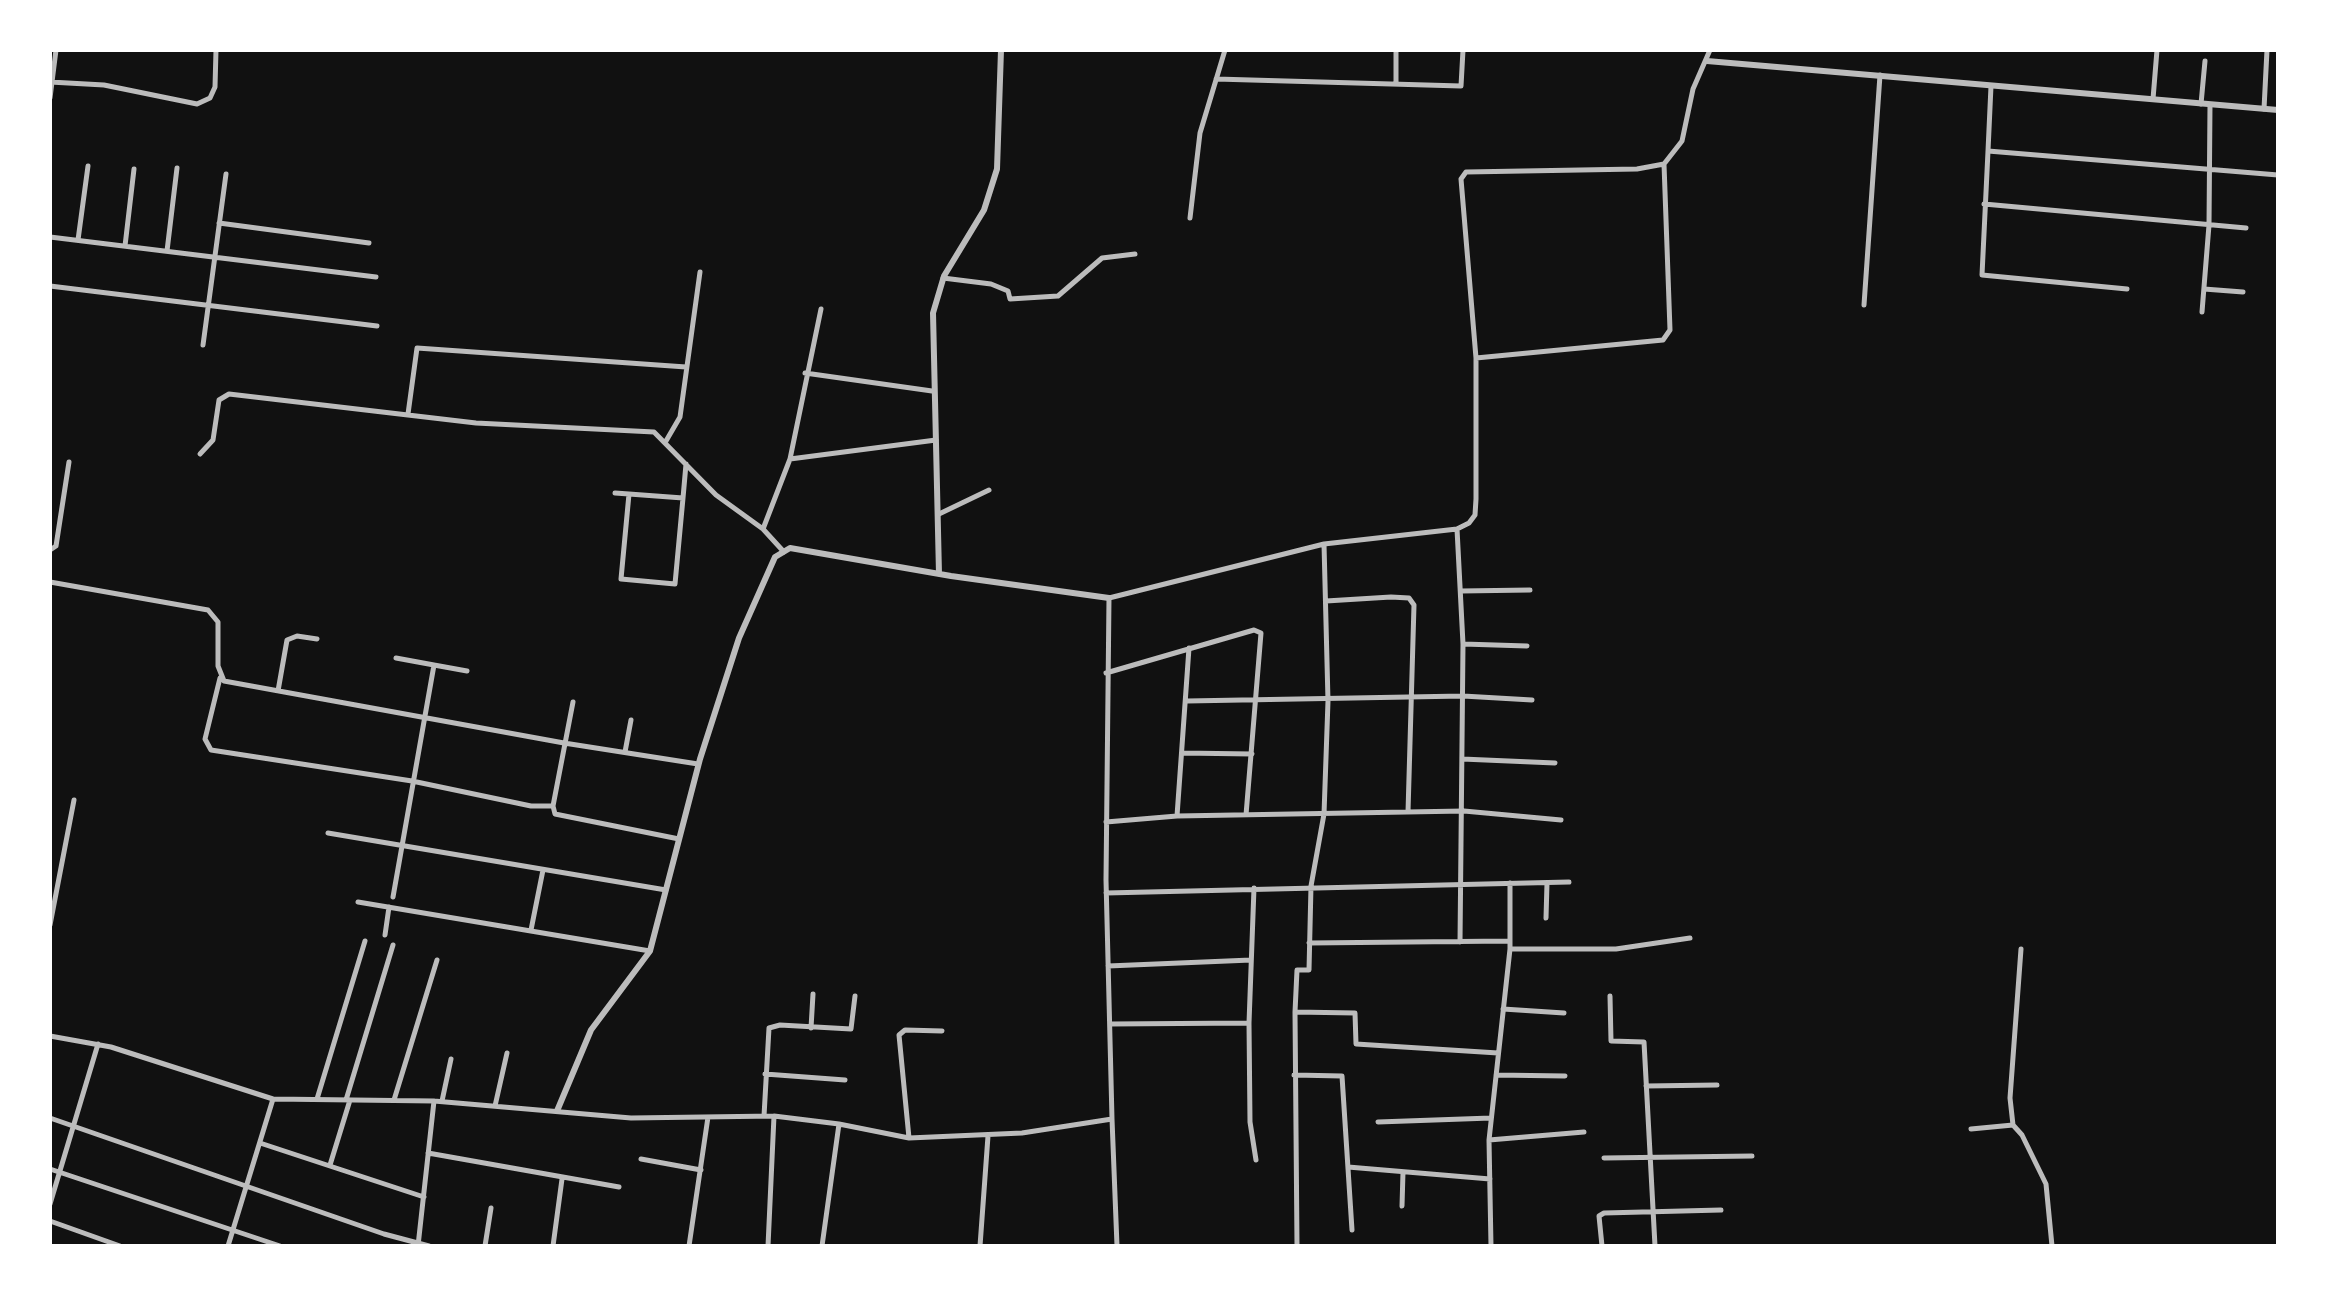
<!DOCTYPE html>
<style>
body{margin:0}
#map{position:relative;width:2328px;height:1296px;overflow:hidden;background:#111;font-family:"Titillium Web",sans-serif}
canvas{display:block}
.frame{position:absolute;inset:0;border:52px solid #fff;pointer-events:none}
</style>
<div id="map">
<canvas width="2328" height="1296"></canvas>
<div class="frame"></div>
</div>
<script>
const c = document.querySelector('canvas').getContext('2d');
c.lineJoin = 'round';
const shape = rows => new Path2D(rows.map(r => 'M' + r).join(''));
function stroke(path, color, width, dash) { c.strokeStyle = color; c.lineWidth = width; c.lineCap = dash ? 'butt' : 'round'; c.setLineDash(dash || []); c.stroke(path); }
stroke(shape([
 [1216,79,1461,86,1463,50],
 [50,82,104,85,197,104,210,98,215,87,216,50],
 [1396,84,1396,50],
 [1991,86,1988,151,2278,175],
 [50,98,56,50],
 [2153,99,2157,50],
 [2201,104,2205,61],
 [2264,109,2267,50],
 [1988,151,1982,275,2127,289],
 [1984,204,2246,228],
 [1190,218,1200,133,1225,50],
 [219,223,369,243],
 [50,237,376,277],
 [78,240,88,166],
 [125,246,134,169],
 [167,251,177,168],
 [943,278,991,284,1008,291,1010,299,1058,296,1102,258,1135,254],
 [50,286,377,326],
 [2204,289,2243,292],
 [1864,305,1880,75],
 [2202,312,2209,225,2210,105],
 [203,345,226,174],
 [1476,358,1663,340,1670,330,1664,164],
 [805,373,932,391],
 [408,414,417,348,686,367],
 [666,441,680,417,700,272],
 [200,454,213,440,219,400,229,394,476,423,654,432,716,495,763,529,784,552],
 [790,459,936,440],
 [615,493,629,494],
 [683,498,675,584,621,579,629,494,683,498,686,464],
 [939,514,989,490],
 [763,529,790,459,821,309],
 [1457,529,1463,644,1460,942],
 [50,550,56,546,69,462],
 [50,582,208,610,218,622,218,666,224,681,564,743,698,764],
 [1461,591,1530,590],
 [1326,601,1391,597,1409,598,1414,605,1408,812],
 [1463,644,1527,646],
 [434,665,467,671],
 [1106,673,1254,630,1261,633,1246,815],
 [220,678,205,739,211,750,412,781,531,806,553,806,573,702],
 [278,691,287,640,297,636,317,639],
 [1187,701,1463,696,1532,700],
 [625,752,631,720],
 [1182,753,1252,754],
 [1462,759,1555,763],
 [553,806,555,814,679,839],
 [1177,816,1189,648],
 [1106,822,1177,816,1464,811,1561,820],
 [328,833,666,890],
 [1106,893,1569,882],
 [393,897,434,665,396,658],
 [358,902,650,951],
 [1546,918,1547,883],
 [50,925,74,800],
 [531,930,543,870],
 [385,935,389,907],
 [1309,943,1509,941],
 [1510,949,1616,949,1690,938],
 [1108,966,1251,960],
 [1610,996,1611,1041,1644,1042,1655,1246],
 [1503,1009,1564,1013],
 [1295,1012,1355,1013,1356,1044,1498,1053],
 [1249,1023,1250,1122,1256,1160],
 [1110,1024,1249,1023,1254,888],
 [811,1028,813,994],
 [50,1036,111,1047,273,1099,434,1101,631,1118,774,1116,839,1124,909,1138,1022,1133,1112,1119,1106,880,1109,598,1324,544,1457,529,1469,523,1475,515,1476,499,1476,358,1461,179,1466,172,1637,169,1664,164,1682,141,1693,89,1710,50],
 [765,1074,845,1080],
 [1294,1075,1342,1076,1352,1230],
 [1496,1075,1565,1076],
 [1646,1086,1717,1085],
 [317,1099,365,941],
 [346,1100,393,945],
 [394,1100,437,960],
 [442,1101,451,1059],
 [495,1106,507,1053],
 [764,1116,769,1028,780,1025,851,1029,855,996],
 [50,1118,384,1234,429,1246],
 [1112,1119,1117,1246],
 [1378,1122,1491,1118],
 [2013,1125,2010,1098,2021,949],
 [1971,1129,2013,1125,2022,1135,2046,1184,2052,1246],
 [909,1138,899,1035,905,1030,942,1031],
 [1489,1140,1584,1132],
 [260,1143,424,1197],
 [428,1153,619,1187],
 [1604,1158,1752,1156],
 [641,1159,701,1170],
 [330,1165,350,1100],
 [1348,1167,1490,1179],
 [50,1169,280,1246],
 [50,1204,98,1044],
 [1402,1206,1403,1172],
 [50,1221,120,1246],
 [228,1246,273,1099],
 [418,1246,434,1101],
 [485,1246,491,1208],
 [553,1246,562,1179],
 [689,1246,708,1117],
 [768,1246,774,1116],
 [822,1246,839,1124],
 [980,1246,988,1136],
 [1297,1246,1295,1012,1297,970,1309,970,1311,886,1324,814,1328,701,1324,544],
 [1491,1246,1489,1140,1510,949,1510,883],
 [1602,1246,1599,1216,1604,1213,1721,1210]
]), '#bcbcbc', 5);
stroke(shape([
 [1707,61,2278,110],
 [939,574,933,313,944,276,984,210,997,169,1001,50],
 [557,1111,591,1030,650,951,700,759,739,638,775,557,790,548,951,576,1109,598]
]), '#bcbcbc', 6);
</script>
